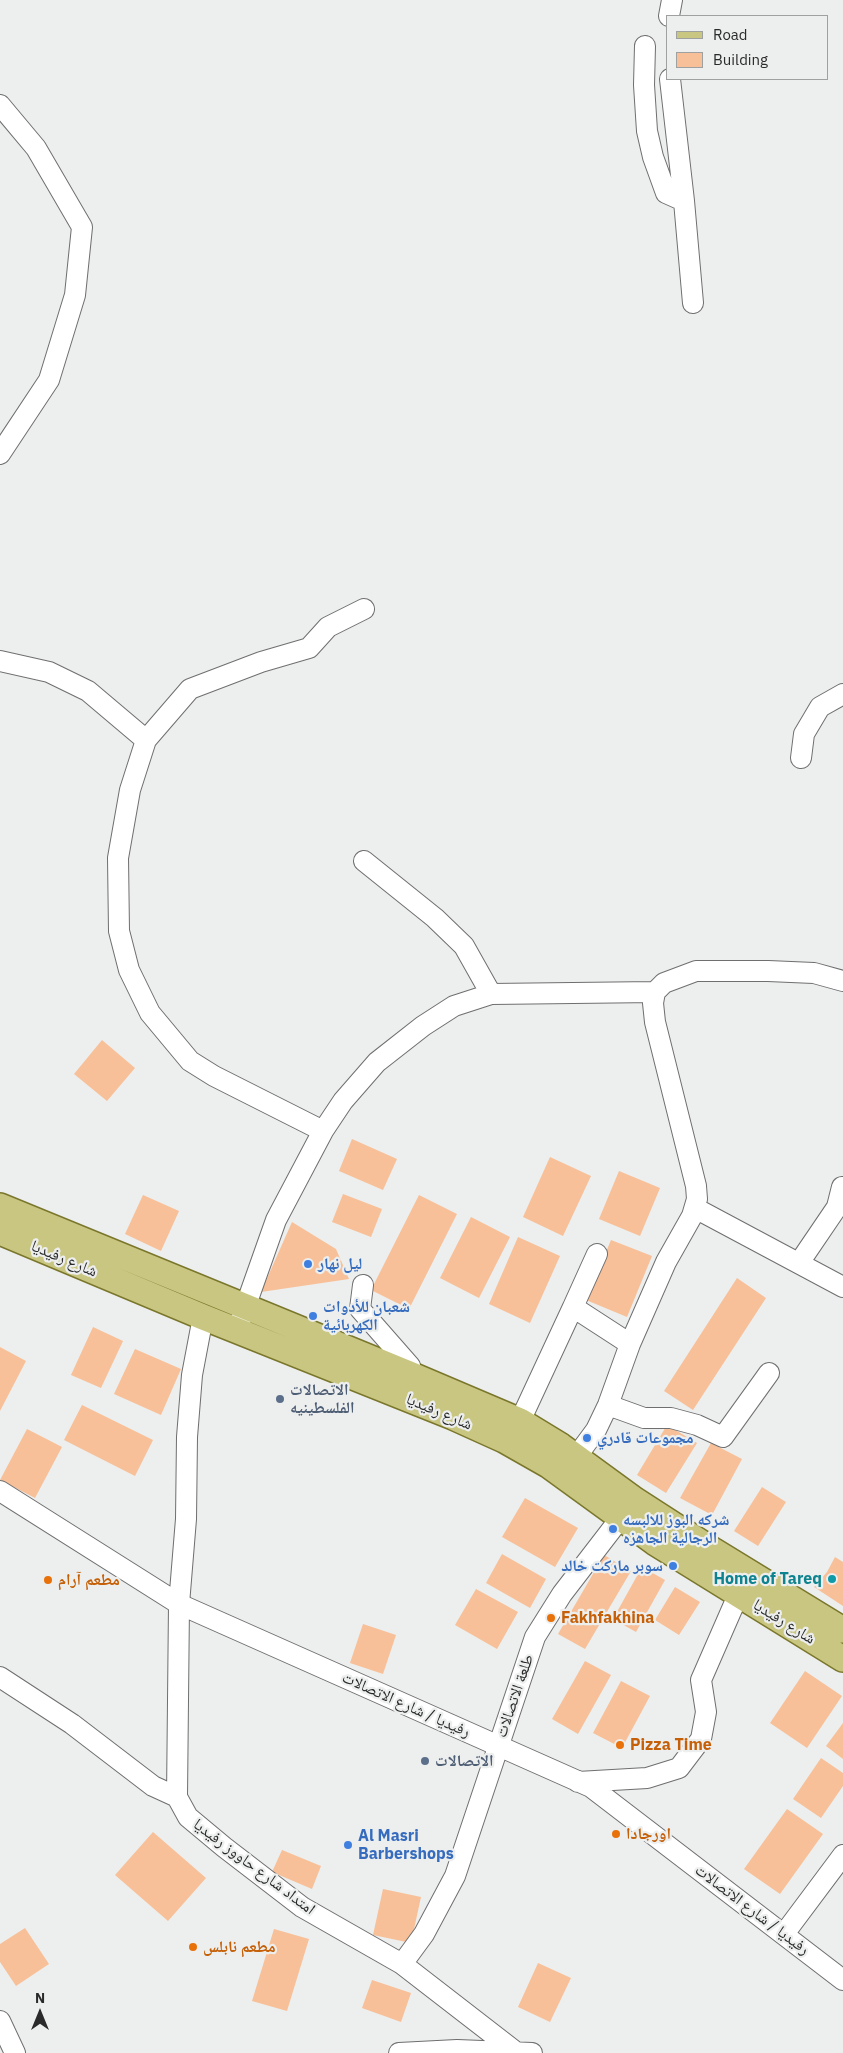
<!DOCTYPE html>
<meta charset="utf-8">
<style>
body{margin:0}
#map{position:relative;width:843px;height:2053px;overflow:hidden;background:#edeeee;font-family:"IBM Plex Sans",sans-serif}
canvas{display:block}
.legend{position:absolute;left:666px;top:15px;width:162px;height:65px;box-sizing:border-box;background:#edeeee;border:1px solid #9fa0a0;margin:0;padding:6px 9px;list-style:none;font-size:15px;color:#2a2a2b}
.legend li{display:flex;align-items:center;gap:10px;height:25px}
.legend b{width:25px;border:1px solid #9fa0a0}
.north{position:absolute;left:15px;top:1988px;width:50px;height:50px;-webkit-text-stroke:4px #edeeee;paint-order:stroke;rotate:0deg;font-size:14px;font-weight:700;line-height:20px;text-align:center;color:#2a2a2b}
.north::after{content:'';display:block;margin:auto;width:18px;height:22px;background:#2a2a2b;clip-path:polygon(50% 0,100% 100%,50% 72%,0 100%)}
</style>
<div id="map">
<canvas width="843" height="2053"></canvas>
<ul class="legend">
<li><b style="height:6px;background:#c9c681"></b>Road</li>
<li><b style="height:14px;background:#f7c098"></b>Building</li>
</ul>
<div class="north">N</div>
</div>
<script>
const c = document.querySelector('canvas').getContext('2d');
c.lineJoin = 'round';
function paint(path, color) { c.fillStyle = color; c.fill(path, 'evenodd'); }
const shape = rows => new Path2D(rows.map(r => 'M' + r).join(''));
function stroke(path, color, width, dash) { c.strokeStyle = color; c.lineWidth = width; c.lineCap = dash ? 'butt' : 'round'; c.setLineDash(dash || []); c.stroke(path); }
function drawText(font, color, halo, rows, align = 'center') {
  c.font = font + ' "IBM Plex Sans","Noto Naskh Arabic",sans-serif'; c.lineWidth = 4.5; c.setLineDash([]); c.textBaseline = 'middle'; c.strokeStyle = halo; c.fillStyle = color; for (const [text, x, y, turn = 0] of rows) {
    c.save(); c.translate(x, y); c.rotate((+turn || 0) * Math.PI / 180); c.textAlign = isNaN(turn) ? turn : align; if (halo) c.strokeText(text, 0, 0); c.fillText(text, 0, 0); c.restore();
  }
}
paint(shape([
 [102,1040,135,1068,107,1101,74,1074],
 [352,1139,397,1159,383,1190,339,1171],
 [550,1157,591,1176,563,1236,523,1217],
 [619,1171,660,1188,640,1236,599,1219],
 [343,1194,382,1209,371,1237,332,1222],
 [143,1195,179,1211,161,1251,125,1234],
 [419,1195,457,1214,409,1309,371,1290],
 [471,1217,510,1237,479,1298,440,1278],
 [292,1222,336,1249,349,1279,261,1292],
 [518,1237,560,1256,530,1323,489,1304],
 [611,1240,652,1256,627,1317,586,1300],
 [737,1278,766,1298,693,1410,664,1391],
 [93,1327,123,1341,101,1388,71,1375],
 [0,1347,26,1361,0,1411],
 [135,1349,181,1369,161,1415,114,1394],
 [82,1405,153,1440,135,1476,64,1440],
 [667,1425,697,1443,666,1493,637,1475],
 [27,1429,62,1447,35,1498,0,1480],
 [711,1443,742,1459,712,1515,680,1498],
 [762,1487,786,1502,758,1546,734,1531],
 [525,1498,578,1528,555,1567,502,1537],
 [502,1554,546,1579,530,1608,486,1583],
 [604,1555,631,1571,585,1649,558,1634],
 [835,1557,843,1562,843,1606,814,1587,827,1572],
 [642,1567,665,1580,636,1632,613,1619],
 [675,1587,700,1602,679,1635,655,1620],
 [476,1589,518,1612,497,1649,455,1625],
 [363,1624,396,1635,383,1674,350,1663],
 [585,1661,611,1675,578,1734,552,1719],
 [805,1671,842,1696,807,1748,770,1723],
 [621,1681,650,1696,622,1748,593,1733],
 [843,1723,843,1759,826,1746],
 [821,1758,843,1773,843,1786,821,1818,793,1799],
 [787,1809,823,1834,780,1894,744,1869],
 [153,1832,206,1878,168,1921,115,1875],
 [282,1850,321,1866,312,1889,272,1872],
 [383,1889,421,1897,411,1943,373,1935],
 [25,1928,49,1964,16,1986,0,1962,0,1944],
 [274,1929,309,1939,287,2011,252,2001],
 [538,1963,571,1978,550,2022,518,2007],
 [372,1980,411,1993,401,2022,362,2008]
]), '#f7c098');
const minor = shape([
 [669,16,672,0],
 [645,46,644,85,647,131,653,157,666,193,684,201],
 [670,79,684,201,693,303],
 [0,105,36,148,82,227,75,295,49,380,0,454],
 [0,661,49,672,88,691,146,740],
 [801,758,804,734,820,707,843,694],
 [364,861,435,918,464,946,491,994],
 [323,1131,214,1076,190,1061,150,1013,129,970,119,931,118,858,130,790,146,740,190,689,261,662,309,648,328,627,364,609],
 [695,1208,843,1287],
 [799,1263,837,1207,842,1187],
 [363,1285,360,1309,410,1366,412,1375],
 [573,1307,597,1254],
 [241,1319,276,1220,323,1131,343,1101,377,1062,423,1026,454,1006,491,994,655,992],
 [608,1405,644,1418,671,1418,697,1425,723,1437,769,1373],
 [520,1421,573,1307,630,1344],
 [568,1468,596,1430,608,1405,630,1344,666,1262,692,1216,697,1199,696,1186,655,1022,653,1003,655,992,664,983,696,971,768,971,814,973,843,981],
 [0,1491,179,1604,591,1787,843,1980],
 [0,1677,72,1724,153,1786,177,1797,188,1817,224,1847,302,1907,402,1964,517,2053],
 [578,1782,647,1778,679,1768,701,1739,706,1712,701,1680,739,1593],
 [177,1797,179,1604,186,1519,187,1437,192,1375,203,1317],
 [784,1934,843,1855],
 [402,1964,424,1934,455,1876,535,1637,562,1594,629,1507],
 [0,2021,15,2053],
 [399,2053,457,2050,532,2053]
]);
const major = shape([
 [0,1206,412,1375,520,1421,561,1446,635,1500,714,1551,843,1630],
 [0,1232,203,1317,453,1417,504,1440,548,1465,654,1542,843,1659]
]);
stroke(minor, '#6f6f70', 22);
stroke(major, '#7a772c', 28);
stroke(minor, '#fff', 20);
stroke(major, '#c9c681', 25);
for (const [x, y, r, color] of [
 [308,1264,5,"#3f7fe0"],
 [313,1316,5,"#3f7fe0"],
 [280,1399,5,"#5c6f8a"],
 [587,1438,5,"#3f7fe0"],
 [613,1529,5,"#3f7fe0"],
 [673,1566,5,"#3f7fe0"],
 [832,1579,5,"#0f9aa8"],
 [48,1580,5,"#e8710a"],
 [551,1618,5,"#e8710a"],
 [620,1745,5,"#e8710a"],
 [425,1761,5,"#5c6f8a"],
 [616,1834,5,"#e8710a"],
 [348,1845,5,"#3f7fe0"],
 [193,1947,5,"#e8710a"]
]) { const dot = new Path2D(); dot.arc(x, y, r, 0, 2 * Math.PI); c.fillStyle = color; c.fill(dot); stroke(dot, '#edeeee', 2); }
drawText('16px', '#2a2a2b', '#edeeee', [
 ["شارع رفيديا",64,1259,23],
 ["شارع رفيديا",439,1412,23],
 ["شارع رفيديا",784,1622,32],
 ["طلعة الاتصالات",515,1696,-71],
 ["رفيديا / شارع الاتصالات",406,1705,24],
 ["امتداد شارع حاووز رفيديا",254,1867,37],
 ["رفيديا / شارع الاتصالات",752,1910,37]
]);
drawText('bold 16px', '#366cbe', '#edeeee', [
 ["ليل نهار",318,1264],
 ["شعبان للأدوات",323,1307],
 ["الكهربائية",323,1325],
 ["مجموعات قادري",597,1438],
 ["شركه البوز للالبسه",623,1520],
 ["الرجالية الجاهزه",623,1538],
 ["سوبر مارکت خالد",663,1566,"right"],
 ["Al Masri",358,1836],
 ["Barbershops",358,1854]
], 'left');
drawText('bold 16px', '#4e5e75', '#edeeee', [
 ["الاتصالات",290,1390],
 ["الفلسطينيه",290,1408],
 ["الاتصالات",435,1761]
], 'left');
drawText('bold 16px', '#0d838f', '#edeeee', [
 ["Home of Tareq",822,1579]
], 'right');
drawText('bold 16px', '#c56008', '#edeeee', [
 ["مطعم آرام",58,1580],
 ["Fakhfakhina",561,1618],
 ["Pizza Time",630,1745],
 ["اورجادا",626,1834],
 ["مطعم نابلس",203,1947]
], 'left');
</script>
